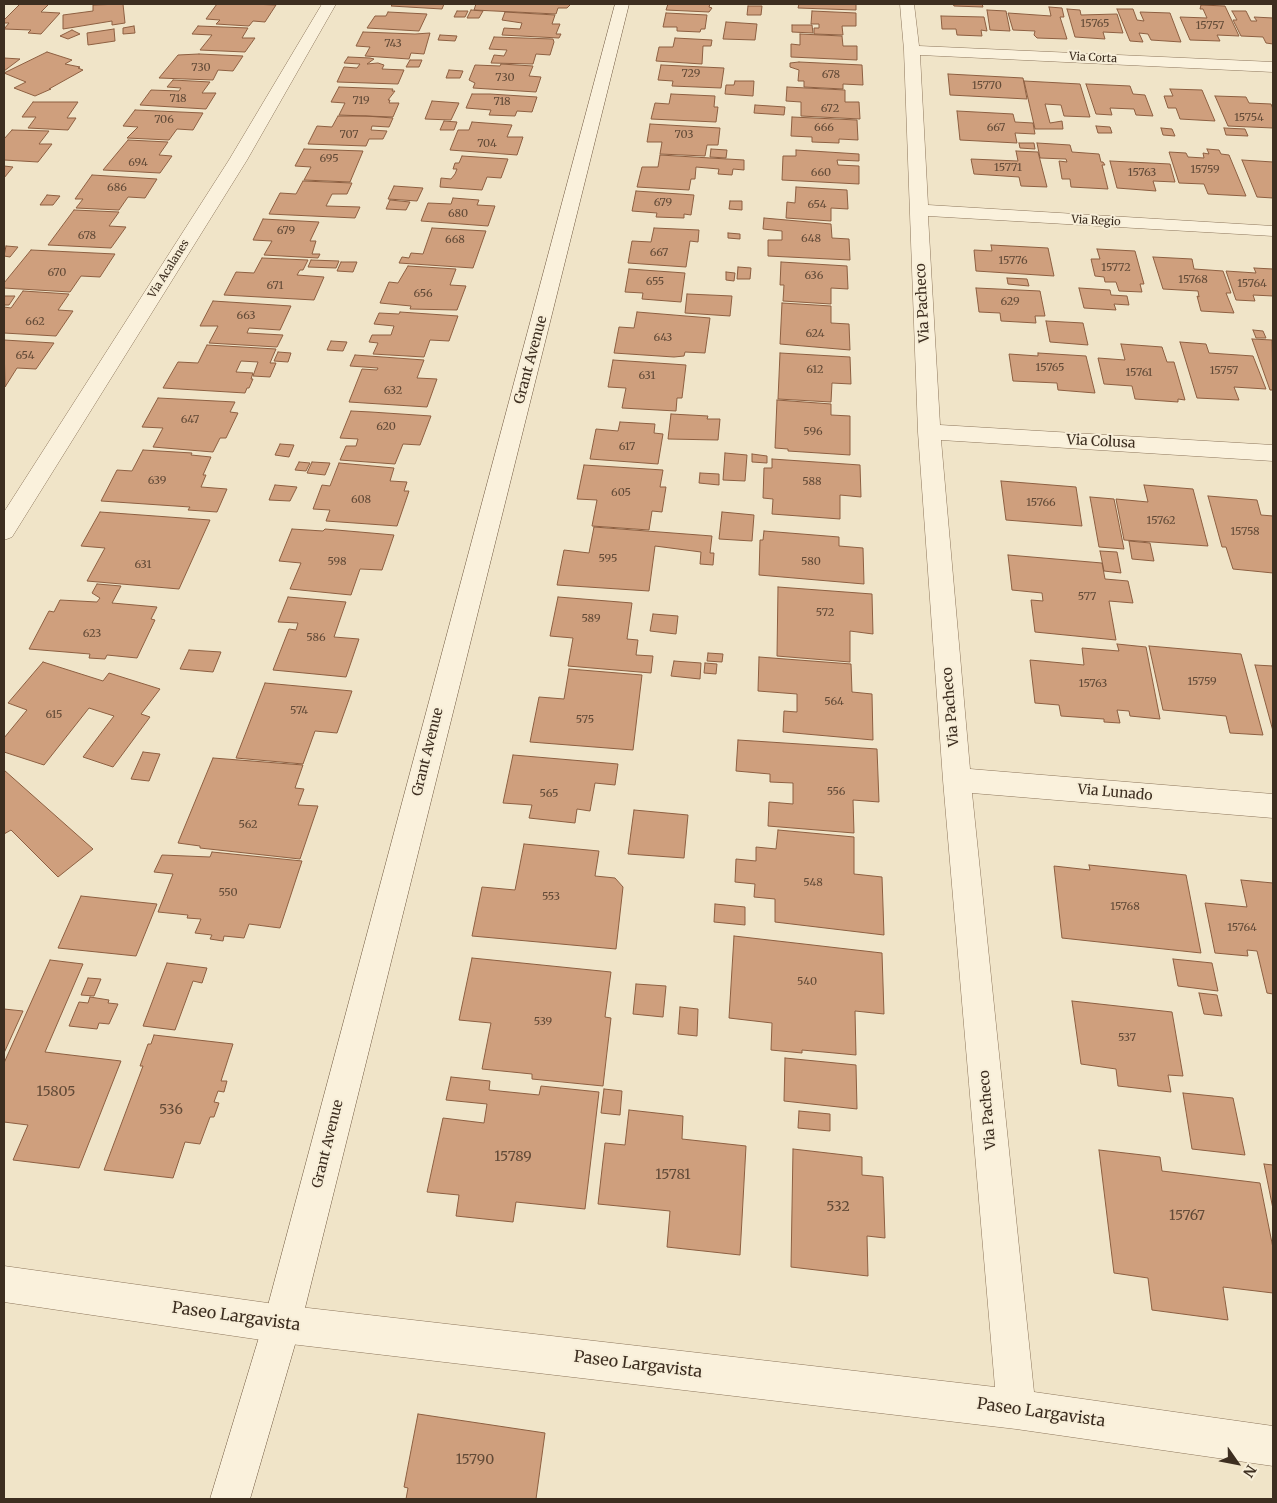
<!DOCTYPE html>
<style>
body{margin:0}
#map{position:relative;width:1277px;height:1503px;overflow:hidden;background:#f0e4c8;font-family:Merriweather,serif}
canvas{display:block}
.frame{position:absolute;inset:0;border:5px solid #3d2e20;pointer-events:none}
.north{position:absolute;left:1212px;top:1438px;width:50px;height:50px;-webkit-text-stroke:4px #f7eed8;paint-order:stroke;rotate:123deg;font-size:14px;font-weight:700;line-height:20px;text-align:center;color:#3d2e20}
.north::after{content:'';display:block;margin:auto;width:18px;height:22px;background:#3d2e20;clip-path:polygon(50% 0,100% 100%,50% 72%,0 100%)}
</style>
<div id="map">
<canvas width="1277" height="1503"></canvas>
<div class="frame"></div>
<div class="north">N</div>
</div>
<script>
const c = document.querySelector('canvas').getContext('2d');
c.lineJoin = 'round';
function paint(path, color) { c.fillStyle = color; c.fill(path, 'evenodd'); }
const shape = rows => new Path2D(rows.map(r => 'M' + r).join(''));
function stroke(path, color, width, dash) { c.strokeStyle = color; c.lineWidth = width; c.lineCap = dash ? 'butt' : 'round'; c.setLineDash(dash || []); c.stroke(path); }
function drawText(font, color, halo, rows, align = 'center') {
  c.font = font + ' Merriweather,serif'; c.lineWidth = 4; c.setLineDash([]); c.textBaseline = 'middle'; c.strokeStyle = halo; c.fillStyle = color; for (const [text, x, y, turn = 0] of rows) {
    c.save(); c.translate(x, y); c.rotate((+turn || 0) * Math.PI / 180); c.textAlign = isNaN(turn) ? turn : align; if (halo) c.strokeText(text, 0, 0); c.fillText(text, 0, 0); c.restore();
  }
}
const building = shape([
 [20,4,49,4,41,12,60,13,41,34,28,33,31,30,4,29,9,23,4,23,4,20,20,4],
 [123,4,125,23,112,25,112,21,63,29,63,15,93,11,93,5,123,4],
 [217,4,251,4,276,5,265,22,253,21,249,26,216,24,220,20,206,19,217,4],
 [393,4,444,4,442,9,391,6,393,4],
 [476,4,571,4,567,8,558,8,556,14,474,10,476,4],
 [668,4,710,4,709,7,712,8,709,12,666,10,668,4],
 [799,4,856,4,856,10,798,8,799,4],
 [953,4,982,4,983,7,954,6,953,4],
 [1201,5,1225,6,1239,36,1217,35,1220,41,1190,40,1180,17,1207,18,1203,9,1200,9,1201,5],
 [748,6,762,6,761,15,747,15,748,6],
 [1049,7,1062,8,1064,17,1060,17,1067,39,1037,38,1034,35,1035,31,1013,30,1008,13,1051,16,1049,7],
 [1067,9,1080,10,1081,15,1117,14,1123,33,1103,32,1105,39,1075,37,1067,9],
 [1117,9,1133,9,1137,20,1144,21,1140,12,1170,13,1181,42,1151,40,1148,34,1139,33,1143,42,1130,41,1117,9],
 [471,10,483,11,479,18,467,18,471,10],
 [987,10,1006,11,1010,31,990,30,987,10],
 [457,11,468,11,465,17,454,17,457,11],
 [812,11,856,13,856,26,842,26,843,35,814,34,814,28,819,28,819,24,811,24,812,11],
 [1232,11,1246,11,1251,21,1257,21,1254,17,1273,18,1273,44,1266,43,1263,37,1241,36,1233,20,1237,20,1232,11],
 [388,12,427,14,419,31,367,28,375,16,386,16,388,12],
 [505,12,555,15,552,24,560,24,556,34,561,34,559,38,502,35,504,28,520,29,522,23,502,20,505,12],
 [666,13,707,15,705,29,701,29,700,32,677,31,677,27,663,27,666,13],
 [941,16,984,17,987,31,981,30,982,36,957,35,956,29,942,29,941,16],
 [726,22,757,24,755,40,723,39,726,22],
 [792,25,812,25,813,33,792,32,792,25],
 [134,26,135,33,123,34,123,28,134,26],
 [198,26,248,28,242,38,255,38,245,52,200,50,212,35,192,34,198,26],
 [114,29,115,41,88,45,87,33,114,29],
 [72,30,80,34,68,39,60,36,72,30],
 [363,32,415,34,430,33,424,54,411,53,409,59,365,56,370,47,356,46,363,32],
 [800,34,842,36,843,46,857,46,857,60,791,57,791,44,800,45,800,34],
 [440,35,457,36,455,41,438,40,440,35],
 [494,37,553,39,554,42,550,55,536,54,533,64,491,63,494,55,504,56,507,50,489,49,494,37],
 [675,38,712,40,711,46,703,46,702,64,656,61,659,47,673,47,675,38],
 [47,52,72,60,65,64,80,67,78,68,83,70,49,89,51,89,35,96,14,88,26,82,4,73,47,52],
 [199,54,243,56,233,71,218,70,213,80,159,78,178,55,199,54],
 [348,57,370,58,374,59,367,64,378,63,384,65,382,69,404,70,398,84,337,82,344,67,357,68,360,64,344,63,348,57],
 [4,58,20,59,4,71,4,58],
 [410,60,422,60,419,67,406,67,410,60],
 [799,62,862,65,863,85,843,84,843,89,804,87,804,81,798,81,799,70,790,67,790,63,799,62],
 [501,64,533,66,529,76,541,77,536,92,473,88,475,83,469,80,475,65,500,66,501,64],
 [661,65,724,68,721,88,672,86,673,81,658,80,661,65],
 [449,70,463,71,460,78,446,78,449,70],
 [948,74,1023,78,1027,99,950,95,948,74],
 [173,80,210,82,202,93,216,93,206,109,140,105,151,90,179,91,181,88,167,87,173,80],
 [735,81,754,81,753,96,725,94,726,85,734,85,735,81],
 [1024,81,1080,84,1090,117,1064,116,1061,105,1045,104,1050,123,1062,121,1063,129,1035,129,1024,81],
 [1086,84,1130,86,1133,94,1145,95,1153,116,1136,115,1134,109,1110,108,1112,115,1096,114,1086,84],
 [339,87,393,89,392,91,395,91,388,100,390,100,389,103,399,103,393,117,339,115,345,103,331,102,339,87],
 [787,87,845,90,845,102,859,102,860,119,801,116,801,102,786,101,787,87],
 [1170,89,1202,90,1215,121,1180,119,1176,108,1168,108,1164,96,1173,96,1170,89],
 [472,94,490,94,537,97,532,112,517,111,515,116,489,115,491,110,466,108,472,94],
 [671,94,715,96,714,107,718,107,716,122,651,119,655,103,669,104,671,94],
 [1215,96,1246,97,1249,103,1271,104,1273,109,1273,128,1228,126,1215,96],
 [432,101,459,103,451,120,425,119,432,101],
 [33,102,78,102,67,118,76,118,68,130,28,128,36,117,22,117,33,102],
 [755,105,785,107,784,115,754,113,755,105],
 [135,110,203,113,193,130,177,129,169,140,127,138,138,127,123,126,135,110],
 [957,111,1013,114,1015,122,1033,123,1035,134,1015,133,1017,143,960,140,957,111],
 [338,116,366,116,393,118,389,127,372,126,371,130,387,131,383,139,369,139,366,146,308,144,317,126,332,127,338,116],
 [792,117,857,120,858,140,839,139,839,143,812,142,812,137,791,136,792,117],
 [444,121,457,122,454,130,440,130,444,121],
 [472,122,512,125,507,137,523,137,517,155,450,150,458,130,469,130,472,122],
 [650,124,720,128,718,145,707,145,705,156,660,154,662,142,647,142,650,124],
 [1096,126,1110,127,1112,133,1098,133,1096,126],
 [1161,128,1172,129,1175,136,1163,135,1161,128],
 [1224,128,1245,129,1248,136,1226,135,1224,128],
 [12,130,49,131,39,144,52,144,38,162,4,160,4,139,12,130],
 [128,140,168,142,159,155,172,156,160,173,103,170,128,140],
 [1019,143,1034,143,1035,149,1020,148,1019,143],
 [1037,143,1070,145,1072,152,1099,154,1101,162,1103,162,1105,165,1102,165,1108,189,1071,187,1070,179,1062,179,1059,161,1067,162,1066,159,1040,158,1037,143],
 [304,149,363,151,350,182,304,180,311,167,295,166,304,149],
 [711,149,727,150,726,158,710,157,711,149],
 [1207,149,1219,150,1221,154,1229,155,1246,196,1208,194,1204,184,1179,183,1169,152,1186,153,1188,157,1204,158,1203,153,1209,154,1207,149],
 [796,150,859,154,859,161,837,160,838,165,859,166,859,184,782,180,783,156,796,156,796,150],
 [1016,151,1038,152,1047,187,1021,186,1019,177,974,174,971,159,1018,161,1016,151],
 [660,155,744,160,744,170,733,169,732,175,718,174,719,169,696,167,695,179,691,179,689,190,637,187,642,167,658,167,660,155],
 [462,156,508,159,501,178,487,177,482,190,440,187,441,178,451,179,455,174,457,169,453,169,455,163,459,163,462,156],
 [1242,160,1273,162,1273,198,1257,197,1242,160],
 [1110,161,1170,164,1175,182,1153,181,1156,191,1117,188,1110,161],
 [4,166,13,167,4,178,4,166],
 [92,175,157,179,145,198,128,197,119,210,76,208,83,199,75,199,92,175],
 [303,181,352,183,347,194,332,194,326,206,360,207,355,218,269,214,280,193,296,194,303,181],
 [394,186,423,188,417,201,388,199,394,186],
 [796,187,847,190,848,209,831,208,831,221,786,218,787,202,795,203,796,187],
 [636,191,694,195,691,215,684,214,684,218,656,217,657,213,632,211,636,191],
 [47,195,60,196,53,205,40,205,47,195],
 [453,198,479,200,477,205,495,206,488,226,421,221,428,203,451,204,453,198],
 [390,200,410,202,406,210,386,209,390,200],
 [730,201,742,201,742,210,729,209,730,201],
 [74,210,119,212,109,226,126,227,111,248,48,245,74,210],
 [764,218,831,224,832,238,849,239,850,260,768,256,768,240,782,240,782,231,763,229,764,218],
 [263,219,319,222,310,241,316,241,312,254,320,254,318,258,264,255,272,241,253,240,263,219],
 [432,228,486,231,473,268,399,263,402,257,409,258,411,253,423,254,432,228],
 [654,228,699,230,698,242,690,241,686,267,628,263,632,241,651,242,654,228],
 [728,233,740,234,740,239,728,238,728,233],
 [991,245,1048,248,1054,276,976,271,974,250,992,251,991,245],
 [6,246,18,247,10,257,4,256,6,246],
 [1097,249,1135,251,1144,284,1140,284,1142,292,1119,291,1116,282,1105,282,1104,277,1095,276,1091,259,1100,259,1097,249],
 [31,250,115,254,100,277,81,276,70,292,4,288,4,283,31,250],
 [1153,257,1192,259,1194,269,1223,271,1231,293,1226,293,1234,313,1201,311,1197,296,1199,297,1198,291,1163,289,1153,257],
 [262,258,308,260,303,270,300,270,297,275,324,277,314,300,224,295,236,272,254,273,262,258],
 [311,260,339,261,336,268,308,267,311,260],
 [341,262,357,262,353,272,337,271,341,262],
 [781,262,847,266,848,289,831,288,831,304,783,301,784,285,780,285,781,262],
 [408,266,456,269,450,285,466,286,457,310,410,309,411,306,380,303,389,282,398,283,408,266],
 [738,267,751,268,750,279,737,279,738,267],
 [1254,268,1273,269,1273,296,1253,295,1255,301,1236,300,1226,271,1256,273,1254,268],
 [629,269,685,273,681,302,642,299,643,293,625,292,629,269],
 [726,272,735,273,734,281,726,280,726,272],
 [1007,278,1027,279,1029,286,1008,284,1007,278],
 [976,288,1040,291,1045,316,1035,316,1036,323,1001,321,1000,313,979,312,976,288],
 [1079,288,1110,290,1111,295,1127,296,1129,305,1114,304,1116,310,1084,308,1079,288],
 [23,291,69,294,58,310,73,311,56,336,4,333,4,307,11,308,23,291],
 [687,294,732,296,730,316,685,313,687,294],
 [4,296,15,296,9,305,4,305,4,296],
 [213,301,291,306,280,330,249,328,247,333,283,335,277,347,209,343,218,326,200,326,213,301],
 [782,303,831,306,831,323,849,324,850,350,780,344,782,303],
 [400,312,458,316,449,341,430,340,424,357,373,354,378,343,369,342,372,335,391,335,394,326,374,324,379,313,399,314,400,312],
 [637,312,710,318,705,353,685,352,684,356,674,357,614,353,619,327,634,328,637,312],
 [1046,321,1083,323,1088,345,1050,342,1046,321],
 [1253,330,1263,331,1266,338,1256,338,1253,330],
 [1252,339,1272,340,1273,390,1270,390,1252,339],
 [4,340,54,343,36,369,17,368,5,387,4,340],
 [331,341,347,342,343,351,327,350,331,341],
 [1180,342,1206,344,1209,353,1253,356,1266,389,1234,387,1239,400,1197,398,1180,342],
 [1121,344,1162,347,1167,362,1174,362,1185,400,1178,399,1178,402,1135,399,1132,386,1104,384,1098,358,1125,360,1121,344],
 [207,345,276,349,270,363,276,363,270,377,253,376,258,362,241,361,236,372,253,373,251,379,253,379,249,388,247,388,245,393,163,388,178,362,198,363,207,345],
 [278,352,291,353,288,362,274,361,278,352],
 [780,353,850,357,851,384,832,383,831,402,778,399,780,353],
 [1038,353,1086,356,1095,393,1058,390,1057,383,1013,381,1009,354,1038,356,1038,353],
 [355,355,424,360,417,378,437,379,427,407,349,402,362,369,377,370,378,368,350,366,355,355],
 [613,360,686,365,682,398,677,398,676,411,622,408,626,388,608,387,613,360],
 [158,398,235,402,230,412,238,413,226,438,220,438,213,452,153,447,163,428,142,427,158,398],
 [777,400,831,404,831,415,850,416,850,455,788,451,788,449,775,448,777,400],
 [351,411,371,412,431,416,420,445,403,444,395,464,340,460,346,446,356,446,358,439,340,438,351,411],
 [671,414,708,416,707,419,720,419,718,440,668,439,671,414],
 [620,422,655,424,654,433,663,434,658,464,590,459,596,429,618,431,620,422],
 [280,444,294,445,289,457,275,455,280,444],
 [143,450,192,453,191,455,211,457,203,475,206,475,201,487,227,489,217,512,188,510,190,507,101,501,117,470,132,471,143,450],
 [725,453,747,455,745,481,723,480,725,453],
 [752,454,767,456,767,463,752,462,752,454],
 [772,459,860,465,861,497,840,495,840,519,772,514,773,499,763,498,764,468,772,468,772,459],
 [299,462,310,463,306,471,295,470,299,462],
 [312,462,330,463,325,475,307,473,312,462],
 [339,463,394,468,390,481,407,482,404,491,409,491,397,526,326,521,330,510,313,509,322,485,330,486,339,463],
 [584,465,663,470,660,487,666,487,662,512,652,511,649,530,592,526,597,500,577,499,584,465],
 [700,473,719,474,719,485,699,483,700,473],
 [1001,481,1076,487,1082,526,1006,520,1001,481],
 [275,485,297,487,290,501,269,500,275,485],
 [1144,485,1193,489,1208,546,1124,540,1116,499,1148,502,1144,485],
 [1208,496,1257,500,1261,515,1273,516,1273,573,1233,569,1226,547,1222,547,1208,496],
 [1090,497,1114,499,1124,549,1099,547,1090,497],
 [100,512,210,520,179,589,87,581,105,548,81,546,100,512],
 [722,512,754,515,752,541,719,539,722,512],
 [594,527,712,536,710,553,714,553,713,565,700,564,701,552,655,546,649,591,557,585,564,550,589,553,594,527],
 [292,529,323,531,325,529,394,535,382,570,360,569,351,595,290,589,301,563,279,561,292,529],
 [764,531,839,537,839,546,863,548,864,584,759,575,760,540,763,540,764,531],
 [1129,541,1150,543,1154,561,1132,559,1129,541],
 [1100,551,1117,552,1121,573,1104,571,1100,551],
 [1008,555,1102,563,1105,579,1128,581,1133,603,1109,601,1116,640,1035,632,1031,600,1043,601,1042,593,1012,590,1008,555],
 [97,584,121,586,112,603,157,607,151,619,155,620,137,658,107,655,105,659,89,658,90,654,29,649,49,611,54,612,60,600,97,602,100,598,92,593,97,584],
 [778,587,872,594,873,634,850,631,850,662,777,656,778,587],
 [288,597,346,602,334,637,359,639,346,677,273,670,289,629,296,630,298,623,278,622,288,597],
 [558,597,632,603,627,639,638,640,636,655,653,656,651,673,568,666,573,638,550,636,558,597],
 [653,614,678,616,676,634,650,631,653,614],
 [1117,644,1146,647,1160,719,1130,716,1129,711,1117,710,1120,723,1104,722,1104,719,1061,716,1059,705,1035,703,1030,660,1084,665,1082,648,1119,651,1117,644],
 [1149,646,1241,654,1263,735,1230,733,1226,716,1163,710,1149,646],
 [189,650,221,652,213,672,180,669,189,650],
 [708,653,723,654,722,662,707,661,708,653],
 [759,657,851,664,852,692,872,694,873,740,783,732,784,711,797,712,797,694,758,691,759,657],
 [674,661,701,663,700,679,671,676,674,661],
 [43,662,103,681,109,673,160,689,141,714,150,717,113,767,83,757,114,716,89,708,44,765,4,752,4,738,27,710,8,703,43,662],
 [705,663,717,664,716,674,704,673,705,663],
 [1255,665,1273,666,1273,731,1255,665],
 [569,669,642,675,633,750,530,742,539,697,564,699,569,669],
 [265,683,352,691,337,733,315,731,303,764,236,758,265,683],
 [738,740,877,749,879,802,853,800,854,833,768,826,769,802,793,804,793,783,770,782,770,774,736,771,738,740],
 [143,752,160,754,149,781,131,779,143,752],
 [513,755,618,764,615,785,595,783,590,811,577,809,575,823,529,818,532,805,503,803,513,755],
 [213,758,303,765,295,788,304,789,298,805,318,806,300,859,200,848,200,846,178,843,213,758],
 [4,770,93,849,58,877,11,830,4,834,4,770],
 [634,810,688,815,684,858,628,854,634,810],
 [778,830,854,837,854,874,882,877,884,935,775,922,775,899,754,897,755,884,735,882,736,859,756,861,756,847,776,849,778,830],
 [524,844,599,851,595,876,615,878,623,887,616,949,472,936,482,887,515,890,524,844],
 [212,852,302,861,280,928,249,924,244,938,224,936,223,941,210,939,212,935,195,933,201,919,187,918,188,915,158,912,173,874,154,872,162,855,210,857,212,852],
 [1089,865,1186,875,1201,953,1062,938,1054,866,1090,870,1089,865],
 [1241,880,1273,883,1273,994,1267,993,1257,951,1247,950,1248,956,1215,953,1205,903,1247,907,1241,880],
 [81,896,157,904,136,956,58,948,81,896],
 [715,904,745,907,745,925,714,922,715,904],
 [734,936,882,953,884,1014,855,1011,856,1055,802,1050,802,1053,771,1050,772,1023,729,1018,734,936],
 [472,958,611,972,605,1017,611,1018,603,1086,532,1079,532,1074,482,1069,491,1023,459,1020,472,958],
 [1173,959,1212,963,1218,991,1178,986,1173,959],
 [50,960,83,964,45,1052,121,1061,79,1168,13,1160,28,1125,4,1122,4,1063,50,960],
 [167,963,207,968,202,983,193,981,175,1030,143,1026,167,963],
 [88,978,101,979,94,996,81,995,88,978],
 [636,984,666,986,663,1017,633,1014,636,984],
 [1199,993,1217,995,1222,1016,1204,1014,1199,993],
 [90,997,109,1000,108,1003,118,1004,109,1024,99,1023,97,1029,69,1026,79,1002,88,1003,90,997],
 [1072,1001,1172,1012,1183,1076,1168,1075,1171,1092,1118,1086,1116,1069,1081,1064,1072,1001],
 [680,1007,698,1009,697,1036,678,1034,680,1007],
 [4,1009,23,1011,4,1053,4,1009],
 [154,1035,233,1044,221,1081,227,1081,224,1092,218,1091,214,1102,219,1103,214,1117,210,1117,200,1144,185,1142,173,1178,104,1170,143,1066,140,1066,148,1044,151,1044,154,1035],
 [785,1058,856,1065,857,1109,784,1101,785,1058],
 [451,1077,490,1081,489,1090,539,1095,541,1086,599,1092,585,1209,516,1202,513,1222,456,1216,459,1195,427,1192,443,1118,484,1123,487,1104,446,1100,451,1077],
 [604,1089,622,1091,620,1115,601,1113,604,1089],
 [1183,1093,1233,1098,1245,1155,1192,1149,1183,1093],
 [629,1110,683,1116,682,1139,746,1146,740,1255,667,1247,670,1211,598,1204,605,1143,625,1145,629,1110],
 [799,1111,830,1114,830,1131,798,1128,799,1111],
 [793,1149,862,1157,862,1175,883,1177,885,1238,867,1236,868,1276,791,1267,793,1149],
 [1099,1150,1160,1157,1162,1171,1260,1183,1273,1248,1273,1293,1223,1287,1228,1320,1152,1310,1148,1278,1114,1273,1099,1150],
 [1264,1164,1273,1165,1273,1209,1264,1164],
 [418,1414,545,1433,536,1499,406,1499,408,1488,404,1487,418,1414]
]);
paint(building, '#cf9f7d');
stroke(building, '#8d5f41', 1);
const street = shape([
 [322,4,336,4,247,160,12,537,4,540,4,512,229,160,322,4],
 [900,4,914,4,919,46,1273,62,1273,72,920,55,928,205,1273,226,1273,236,928,216,940,425,1273,445,1273,461,941,440,970,769,1273,794,1273,818,972,793,1034,1392,1273,1426,1273,1466,1016,1429,282,1343,4,1302,4,1266,282,1305,995,1387,943,780,918,432,904,50,900,4]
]);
const secondary = shape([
 [615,4,629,4,301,1324,250,1499,210,1499,263,1324,615,4]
]);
stroke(street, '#8d765c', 1);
stroke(secondary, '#6f573f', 1);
paint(street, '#faf1dc');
paint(secondary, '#faf1dc');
drawText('11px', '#624a37', null, [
 ["15765",1095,24],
 ["15757",1210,26],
 ["743",393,44],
 ["730",201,68],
 ["729",691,74],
 ["678",831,75],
 ["730",505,78],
 ["15770",987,86],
 ["718",178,99],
 ["719",361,101],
 ["718",502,102],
 ["672",830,109],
 ["15754",1249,118],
 ["706",164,120],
 ["666",824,128],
 ["667",996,128],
 ["707",349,135],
 ["703",684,135],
 ["704",487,144],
 ["695",329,159],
 ["694",138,163],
 ["15771",1008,168],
 ["15759",1205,170],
 ["660",821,173],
 ["15763",1142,173],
 ["686",117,188],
 ["679",663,203],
 ["654",817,205],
 ["680",458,214],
 ["679",286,231],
 ["678",87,236],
 ["648",811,239],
 ["668",455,240],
 ["667",659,253],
 ["15776",1013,261],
 ["15772",1116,268],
 ["670",57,273],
 ["636",814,276],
 ["15768",1193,280],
 ["655",655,282],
 ["15764",1252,284],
 ["671",275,286],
 ["656",423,294],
 ["629",1010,302],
 ["663",246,316],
 ["662",35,322],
 ["624",815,334],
 ["643",663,338],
 ["654",25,356],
 ["15765",1050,368],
 ["612",815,370],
 ["15757",1224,371],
 ["15761",1139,373],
 ["631",647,376],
 ["632",393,391],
 ["647",190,420],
 ["620",386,427],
 ["596",813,432],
 ["617",627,447],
 ["639",157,481],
 ["588",812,482],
 ["605",621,493],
 ["608",361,500],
 ["15766",1041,503],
 ["15762",1161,521],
 ["15758",1245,532],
 ["595",608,559],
 ["598",337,562],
 ["580",811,562],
 ["631",143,565],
 ["577",1087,597],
 ["572",825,613],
 ["589",591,619],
 ["623",92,634],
 ["586",316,638],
 ["15759",1202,682],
 ["15763",1093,684],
 ["564",834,702],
 ["574",299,711],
 ["615",54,715],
 ["575",585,720],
 ["556",836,792],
 ["565",549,794],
 ["562",248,825],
 ["548",813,883],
 ["550",228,893],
 ["553",551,897],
 ["15768",1125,907],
 ["15764",1242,928],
 ["540",807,982],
 ["539",543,1022],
 ["537",1127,1038]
]);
drawText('11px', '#3d2e20', '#f7eed8', [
 ["Via Corta",1093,58,3],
 ["Via Regio",1096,221,3],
 ["Via Acalanes",169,269,-58]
]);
drawText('14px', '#3d2e20', '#f7eed8', [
 ["Via Pacheco",923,303,-93],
 ["Grant Avenue",531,360,-75],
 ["Via Colusa",1101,442,3],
 ["Via Pacheco",951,707,-95],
 ["Grant Avenue",428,752,-76],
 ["Via Lunado",1115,793,5],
 ["Via Pacheco",988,1110,-95],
 ["Grant Avenue",328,1144,-76]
]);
drawText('14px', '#624a37', null, [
 ["15805",56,1092],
 ["536",171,1110],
 ["15789",513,1157],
 ["15781",673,1175],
 ["532",838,1207],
 ["15767",1187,1216],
 ["15790",475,1460]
]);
drawText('16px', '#3d2e20', '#f7eed8', [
 ["Paseo Largavista",236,1317,8],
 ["Paseo Largavista",638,1365,7],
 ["Paseo Largavista",1041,1413,8]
]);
</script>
